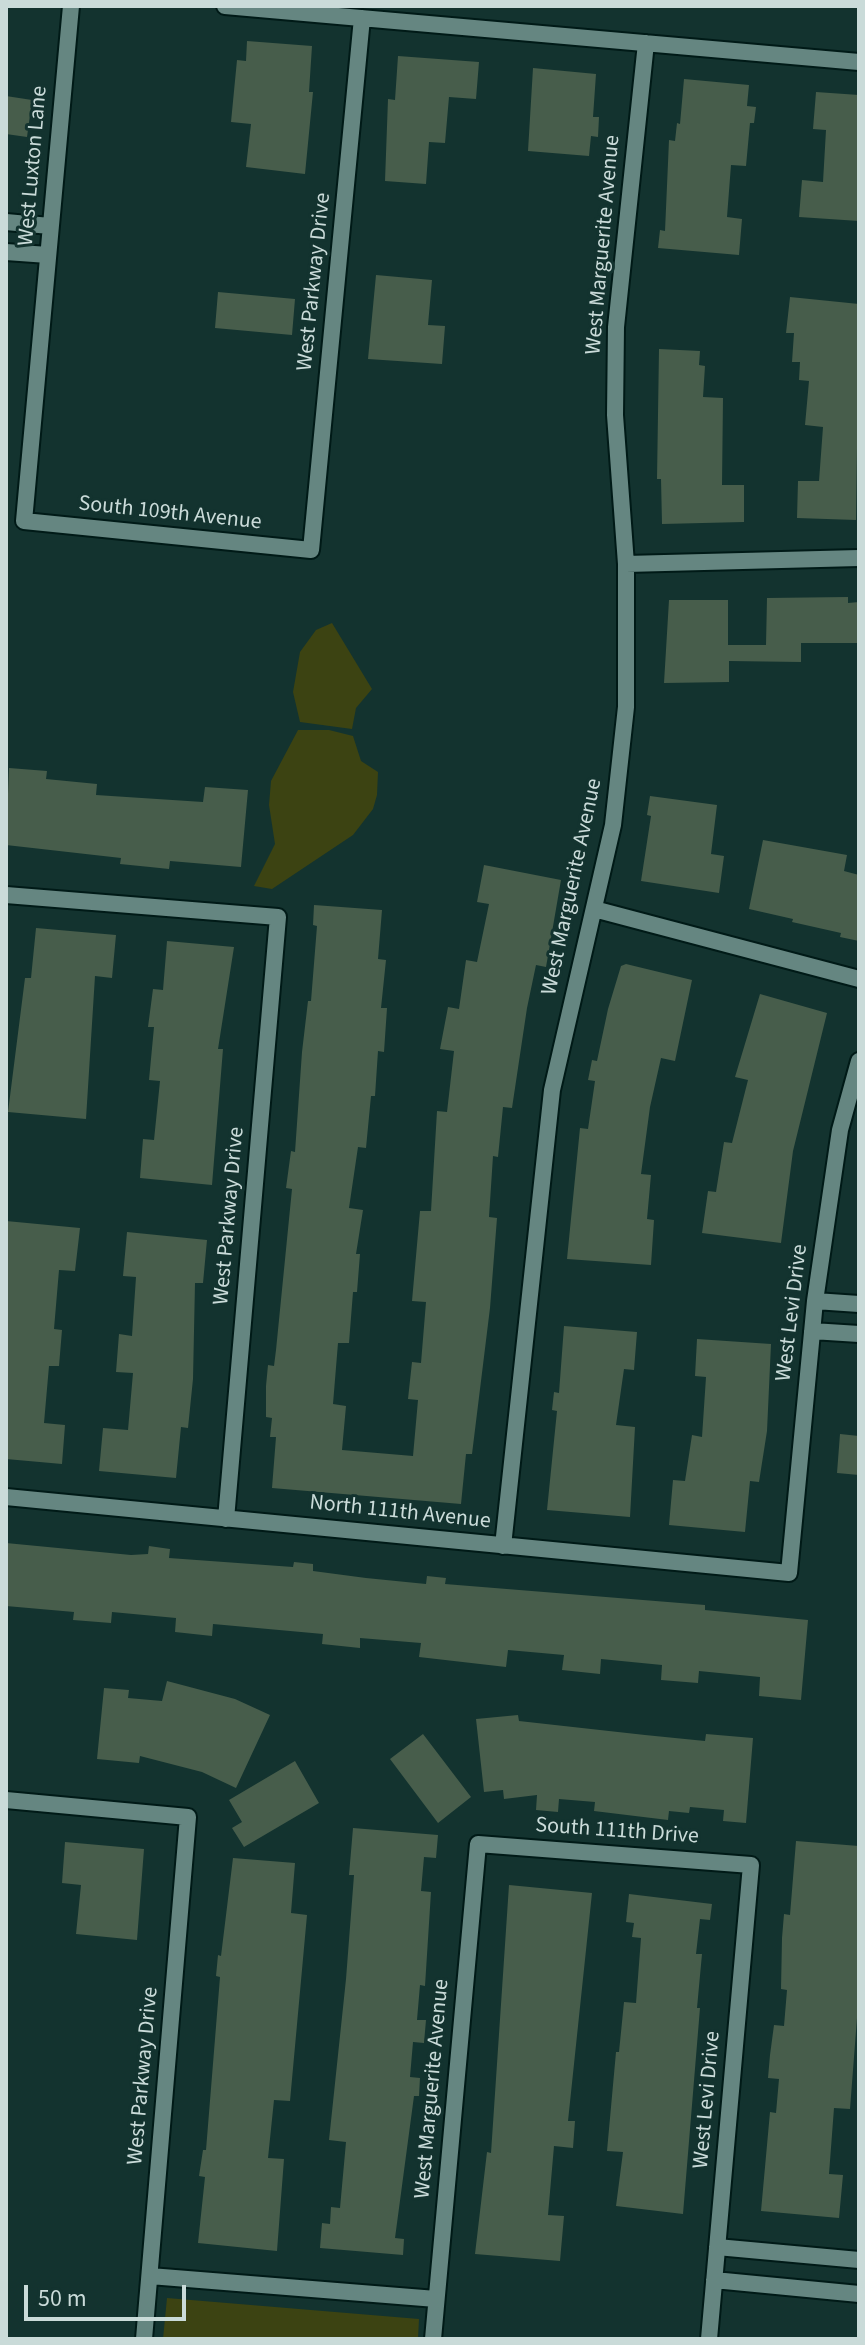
<!DOCTYPE html>
<style>
body{margin:0}
#map{position:relative;width:865px;height:2345px;overflow:hidden;background:#13332f;font-family:"Source Sans 3",sans-serif}
canvas{display:block}
.frame{position:absolute;inset:0;border:8px solid #cadbd9;pointer-events:none}
.scale{position:absolute;left:24px;top:2285px;width:162px;height:36px;box-sizing:border-box;border:4px solid #cadbd9;border-top:0;padding-left:10px;font-size:24px;line-height:28px;white-space:nowrap;color:#cadbd9;-webkit-text-stroke:6px #13332f;paint-order:stroke}
</style>
<div id="map">
<canvas width="865" height="2345"></canvas>
<div class="frame"></div>
<div class="scale">50 m</div>
</div>
<script>
const c = document.querySelector('canvas').getContext('2d');
c.lineJoin = 'round';
function paint(path, color) { c.fillStyle = color; c.fill(path, 'evenodd'); }
const shape = rows => new Path2D(rows.map(r => 'M' + r).join(''));
function stroke(path, color, width, dash) { c.strokeStyle = color; c.lineWidth = width; c.lineCap = dash ? 'butt' : 'round'; c.setLineDash(dash || []); c.stroke(path); }
function drawText(font, color, halo, rows, align = 'center') {
  c.font = font + ' "Source Sans 3",sans-serif'; c.lineWidth = 6; c.setLineDash([]); c.textBaseline = 'middle'; c.strokeStyle = halo; c.fillStyle = color; for (const [text, x, y, turn = 0] of rows) {
    c.save(); c.translate(x, y); c.rotate((+turn || 0) * Math.PI / 180); c.textAlign = isNaN(turn) ? turn : align; if (halo) c.strokeText(text, 0, 0); c.fillText(text, 0, 0); c.restore();
  }
}
paint(shape([
 [332,623,372,689,356,708,352,729,300,722,293,692,300,652,316,630],
 [298,730,329,730,353,736,361,761,378,772,377,795,373,809,353,835,272,889,254,886,275,844,269,805,271,781],
 [167,2298,419,2319,418,2339,163,2339]
]), '#3c4312');
paint(shape([
 [247,41,312,46,309,92,313,92,305,174,246,167,251,124,231,122,237,60,246,61],
 [398,56,479,62,476,99,449,97,445,143,429,142,426,184,385,181,388,99,395,100],
 [533,68,596,74,593,117,599,117,598,137,591,136,589,156,528,151],
 [684,79,749,85,747,106,756,107,754,123,750,123,746,166,731,165,727,217,742,219,739,255,658,248,660,230,665,231,669,140,675,141,677,123,680,124],
 [816,92,859,95,859,221,799,217,802,180,823,182,826,130,813,129],
 [6,96,32,100,27,137,6,134],
 [376,275,432,280,428,325,445,326,442,364,368,359],
 [218,292,295,299,292,335,215,328],
 [790,297,859,304,856,520,797,518,798,481,819,481,823,427,805,425,809,381,799,380,800,362,792,362,794,333,786,333],
 [659,349,700,351,699,365,705,366,703,397,723,398,722,485,744,485,744,522,662,524,661,479,657,479],
 [848,597,848,603,859,602,859,643,801,643,801,662,729,661,729,682,664,683,669,600,728,600,728,645,766,645,767,598],
 [9,768,47,771,46,779,97,784,96,795,203,802,205,787,248,790,241,867,170,861,169,869,150,867,120,864,121,858,6,845],
 [650,796,717,805,711,854,724,856,719,893,641,881,651,816,647,815],
 [763,840,847,855,844,871,859,875,859,941,840,937,841,933,792,922,793,919,749,909],
 [484,865,561,880,546,967,536,965,527,1008,512,1108,503,1107,498,1157,493,1156,489,1217,497,1218,490,1308,472,1454,466,1454,461,1504,272,1488,276,1437,270,1437,272,1418,266,1417,266,1386,268,1365,274,1366,276,1350,292,1189,286,1188,291,1151,295,1152,302,1052,308,1001,311,1001,317,926,313,925,314,905,382,910,378,959,386,960,381,1008,387,1008,384,1052,378,1051,375,1096,371,1096,366,1148,358,1147,349,1208,363,1210,356,1254,360,1254,357,1292,353,1292,349,1343,338,1343,333,1404,346,1406,342,1450,413,1456,418,1400,408,1399,412,1362,421,1363,426,1302,412,1301,420,1211,431,1211,437,1111,447,1112,454,1051,440,1049,448,1007,459,1009,466,960,477,962,489,904,477,902],
 [36,928,116,935,112,978,95,976,86,1119,8,1112,25,978,31,978],
 [167,941,234,947,218,1049,223,1049,212,1185,140,1178,143,1139,154,1140,160,1081,149,1080,154,1027,148,1027,153,989,163,990],
 [626,964,692,980,675,1061,661,1058,650,1107,641,1174,651,1175,647,1219,654,1220,651,1265,567,1259,580,1128,588,1129,595,1081,588,1080,592,1060,597,1061,608,1009,621,966],
 [760,994,827,1013,793,1151,781,1243,702,1233,708,1191,716,1192,724,1142,732,1143,748,1080,735,1077],
 [6,1221,80,1228,75,1271,59,1270,54,1329,62,1330,59,1366,49,1366,44,1423,65,1425,62,1464,6,1459],
 [127,1232,207,1240,203,1283,195,1283,193,1379,188,1428,181,1427,176,1478,99,1471,103,1428,128,1430,133,1373,116,1372,119,1334,132,1336,136,1277,123,1276],
 [564,1326,637,1332,634,1370,624,1369,616,1425,635,1427,630,1517,547,1510,557,1411,552,1410,554,1392,559,1393],
 [697,1339,771,1344,767,1431,759,1482,750,1481,745,1532,669,1525,673,1480,685,1481,692,1435,702,1437,706,1377,695,1376],
 [840,1434,859,1436,859,1475,837,1473],
 [6,1543,131,1555,148,1554,149,1546,170,1549,169,1558,293,1567,294,1562,313,1564,313,1571,366,1578,426,1584,427,1576,446,1578,445,1584,705,1605,705,1610,808,1620,801,1700,759,1696,760,1677,699,1671,698,1683,661,1680,662,1665,601,1659,600,1674,562,1670,564,1655,508,1650,506,1667,419,1657,421,1643,360,1638,360,1648,322,1644,323,1634,213,1624,212,1636,175,1632,176,1618,112,1612,111,1623,73,1620,74,1612,6,1606],
 [167,1681,235,1699,270,1715,236,1788,202,1772,140,1756,139,1763,97,1759,104,1688,129,1690,128,1698,162,1701],
 [518,1715,519,1721,645,1735,705,1741,706,1734,753,1738,746,1823,723,1821,724,1810,690,1807,689,1813,669,1811,668,1820,594,1811,595,1802,559,1799,558,1812,536,1810,537,1795,504,1799,503,1790,484,1792,476,1719],
 [423,1734,471,1797,438,1823,390,1759],
 [295,1761,319,1803,244,1847,232,1828,242,1822,229,1800],
 [353,1828,438,1835,436,1858,424,1857,421,1891,431,1892,425,1986,420,1985,417,2020,426,2020,424,2043,413,2042,410,2077,420,2078,419,2096,414,2096,395,2238,404,2239,403,2255,320,2248,322,2223,330,2224,331,2207,340,2208,346,2142,329,2140,346,1979,354,1875,349,1875],
 [796,1841,859,1846,859,1992,850,2109,834,2108,829,2174,843,2175,839,2218,761,2211,770,2112,776,2113,779,2079,768,2078,770,2055,774,2025,784,2026,787,1990,781,1989,782,1938,784,1914,790,1915],
 [65,1842,144,1849,137,1940,76,1934,81,1885,62,1883],
 [233,1858,295,1863,291,1913,307,1915,290,2101,274,2100,268,2158,284,2159,277,2251,198,2243,205,2177,199,2176,203,2150,206,2150,220,1977,216,1976,218,1955,221,1956],
 [509,1885,592,1893,568,2121,575,2121,573,2148,554,2146,548,2215,564,2216,560,2261,475,2254,487,2152,491,2153],
 [629,1894,712,1904,710,1920,700,1919,696,1954,702,1954,697,2008,700,2008,683,2214,616,2206,623,2152,607,2151,616,2052,619,2052,624,2002,636,2003,641,1938,632,1937,634,1923,626,1922]
]), '#475d4b');
const street = shape([
 [71,6,24,521,311,550,362,18],
 [225,6,859,62],
 [6,222,50,226],
 [6,252,48,255],
 [626,564,859,558],
 [6,895,278,917,226,1519],
 [594,909,859,979],
 [815,1301,859,1304],
 [812,1331,859,1334],
 [6,1497,789,1573,815,1301,840,1130,859,1061],
 [503,1546,552,1090,613,825,626,707,626,564,615,415,616,327,646,43],
 [6,1800,188,1817,144,2339],
 [717,2247,859,2260],
 [150,2276,436,2299],
 [714,2280,859,2294],
 [433,2339,478,1844,751,1865,709,2339]
]);
stroke(street, '#001a17', 20);
stroke(street, '#658681', 16);
drawText('22px', '#cadbd9', '#13332f', [
 ["West Luxton Lane",34,166,-85],
 ["West Marguerite Avenue",604,245,-85],
 ["West Parkway Drive",315,282,-84],
 ["South 109th Avenue",170,514,6],
 ["West Marguerite Avenue",573,887,-78],
 ["West Parkway Drive",230,1216,-85],
 ["West Levi Drive",793,1313,-83],
 ["North 111th Avenue",400,1513,6],
 ["South 111th Drive",617,1832,4],
 ["West Parkway Drive",144,2076,-85],
 ["West Marguerite Avenue",433,2089,-85],
 ["West Levi Drive",708,2100,-85]
]);
</script>
